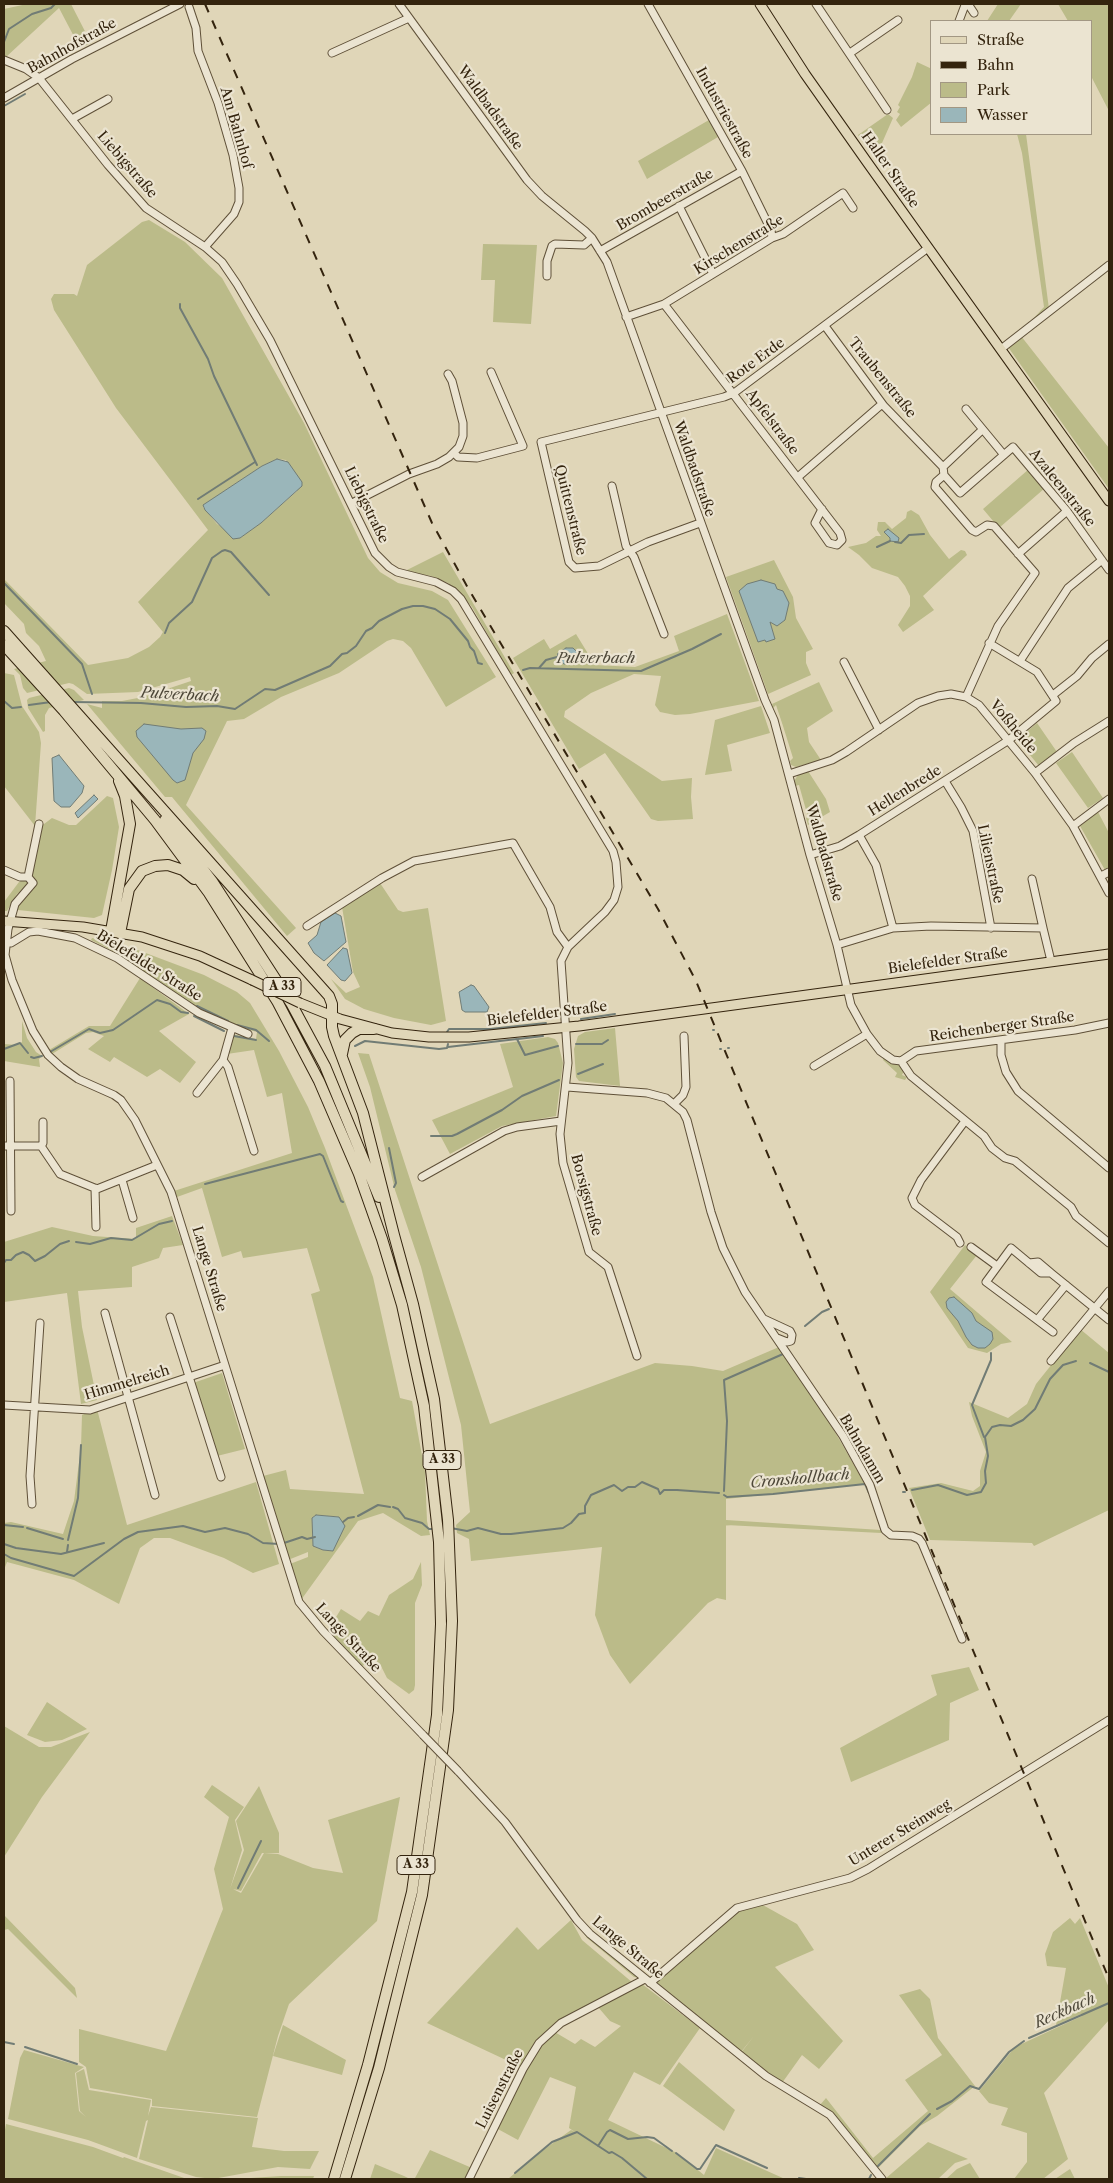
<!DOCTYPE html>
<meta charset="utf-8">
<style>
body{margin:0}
#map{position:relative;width:1113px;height:2183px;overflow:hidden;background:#e0d6b8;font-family:"Libre Caslon Text",serif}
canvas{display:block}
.frame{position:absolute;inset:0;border:5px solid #34240e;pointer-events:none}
.legend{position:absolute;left:930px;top:20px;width:162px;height:115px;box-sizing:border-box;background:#ebe4d1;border:1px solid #a29783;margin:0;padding:6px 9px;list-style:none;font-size:15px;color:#34240e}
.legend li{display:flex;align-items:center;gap:10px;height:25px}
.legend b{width:25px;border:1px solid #a29783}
</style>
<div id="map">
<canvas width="1113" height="2183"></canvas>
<div class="frame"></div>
<ul class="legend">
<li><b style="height:6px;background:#e0d6b8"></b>Straße</li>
<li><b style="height:6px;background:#34240e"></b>Bahn</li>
<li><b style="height:14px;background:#bbbb89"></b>Park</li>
<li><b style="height:14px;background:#9ab6ba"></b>Wasser</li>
</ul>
</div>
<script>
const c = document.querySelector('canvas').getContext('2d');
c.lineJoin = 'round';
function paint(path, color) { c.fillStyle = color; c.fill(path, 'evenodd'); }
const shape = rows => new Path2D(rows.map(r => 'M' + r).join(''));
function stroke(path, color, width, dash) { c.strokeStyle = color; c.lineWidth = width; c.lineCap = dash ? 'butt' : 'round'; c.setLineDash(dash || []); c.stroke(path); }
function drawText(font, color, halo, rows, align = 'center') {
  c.font = font + ' "Libre Caslon Text",serif'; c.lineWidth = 4.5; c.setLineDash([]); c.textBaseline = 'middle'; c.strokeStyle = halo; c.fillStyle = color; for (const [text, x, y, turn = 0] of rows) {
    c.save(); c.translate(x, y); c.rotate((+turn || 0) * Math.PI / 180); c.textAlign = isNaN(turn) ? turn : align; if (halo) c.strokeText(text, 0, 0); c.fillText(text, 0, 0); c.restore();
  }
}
paint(shape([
 [27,4,71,4,91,43,80,48,59,8,6,57,4,56,4,9],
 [998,4,1021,4,1009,21,987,21],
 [1058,4,1109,4,1109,111,1092,78,1092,21,1068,21],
 [917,62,932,69,932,102,901,127,896,120,900,114,897,112,900,107,898,105,912,77],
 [888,114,893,118,882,143,870,152,858,135],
 [709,120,718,137,647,179,638,161],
 [1017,134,1026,134,1049,309,1034,321,1032,320,1044,307,1022,153],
 [149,220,185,242,222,278,304,423,368,558,380,572,398,583,432,591,448,600,496,677,446,707,411,648,403,641,393,639,387,641,339,673,281,697,244,719,227,721,186,805,296,928,287,936,172,797,165,797,87,704,102,708,102,701,122,701,143,697,191,681,190,677,138,692,87,694,73,684,69,683,27,693,23,688,20,675,14,669,46,661,39,646,26,633,24,624,4,603,4,579,88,665,128,658,149,647,160,637,163,632,138,602,208,530,116,408,54,310,51,299,54,294,74,294,77,296,87,265,142,222],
 [277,459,286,460,297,491,261,523,240,538,217,524,203,507,205,504,262,466],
 [483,244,537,245,531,324,493,322,495,280,481,280],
 [1021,336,1109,448,1109,489,1008,347],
 [1029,469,1045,488,999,528,983,509],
 [911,510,919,515,930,535,949,559,961,550,965,551,967,555,923,596,934,610,903,632,898,625,910,606,910,596,905,586,898,577,872,568,859,555,848,547,866,543,876,536,881,536,877,530,878,522,885,522,892,529,906,518,907,512],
 [443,552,514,673,511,675,472,607,460,593,448,583,431,576,405,571],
 [774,560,793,597,796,618,813,649,806,652,806,663,811,675,768,694,726,577],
 [727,614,759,701,690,714,675,715,660,712,655,705,661,676,634,674,591,693,565,711,564,717,662,781,692,778,691,797,693,819,658,821,651,819,605,753,579,769,513,658,544,639,550,649,576,634,595,665,635,667,679,651,674,636],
 [4,673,14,675,22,706,39,732,41,743,35,826,4,786],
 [819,682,833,711,807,728,809,742,821,760,796,767,791,765,790,761,793,758,783,726,776,705,773,708,772,704],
 [69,688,74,690,84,700,49,708,45,715,45,731,43,732,28,708,27,700,29,698],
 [761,706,770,733,727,745,732,771,705,775,715,720],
 [1037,723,1057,752,1039,766,1021,744,1024,734],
 [1072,752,1103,798,1088,808,1056,763],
 [808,771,826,799,830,812,808,825,806,818,808,817,799,785,795,786,794,781,798,775],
 [107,796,113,798,119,827,112,870,102,915,94,918,18,910,17,907,36,885,32,876,40,827,52,818,69,825,76,825],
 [1098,812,1109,833,1109,867,1105,870,1080,826],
 [26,879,29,881,28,886,17,894,7,911,4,911,4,902,19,882],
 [380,883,398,910,403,912,428,908,446,1021,431,1025,394,1018,364,1009,345,999,331,979,346,993,360,987,353,972,342,907],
 [92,938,135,949,204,975,237,992,250,1003,279,1051,308,1107,325,1148,373,1277,400,1398,412,1401,425,1472,427,1521,430,1535,421,1536,383,1513,358,1521,301,1600,290,1564,308,1557,308,1552,288,1560,263,1476,286,1470,290,1489,364,1494,311,1294,320,1291,307,1248,243,1258,241,1251,222,1257,202,1188,177,1197,174,1191,292,1153,282,1093,267,1097,254,1050,227,1054,232,1034,256,1039,257,1032,239,1027,200,1009,111,950,91,940],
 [316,1515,339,1517,333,1551,323,1550,313,1546,312,1518],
 [140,978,189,1014,159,1031,196,1062,180,1083,160,1069,147,1077,114,1057,110,1062,88,1049,104,1036,93,1032,86,1033,52,1054,49,1050,89,1026,110,1026],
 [22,1021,27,1038,36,1052,42,1056,39,1059,40,1067,4,1061,4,1044,17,1045,22,1042],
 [615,1028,620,1086,579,1081,576,1077,574,1049,578,1036,585,1032],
 [548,1037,555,1039,558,1043,563,1063,556,1116,502,1126,450,1154,432,1120,513,1087,500,1044],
 [358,1053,369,1054,490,1424,655,1363,692,1366,723,1371,779,1347,828,1420,865,1484,726,1499,726,1600,717,1598,708,1603,630,1684,610,1655,595,1615,602,1547,471,1561,469,1539,457,1533,456,1525,470,1512,461,1425,421,1267,395,1190,370,1087],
 [884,1058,900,1065,904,1071,902,1075,907,1077,905,1080,895,1077,897,1073,883,1060],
 [172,1216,183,1245,163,1248,159,1258,132,1267,132,1287,78,1291,82,1327,97,1400,81,1404,67,1293,4,1302,4,1242,52,1227,93,1236,136,1239,136,1228],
 [965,1245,977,1255,950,1289,1012,1342,1001,1344,987,1353,968,1348,930,1292],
 [1080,1329,1109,1353,1109,1510,1034,1546,1032,1543,930,1540,909,1488,941,1483,973,1491,980,1486,980,1471,986,1452,972,1416,969,1402,1008,1418,1027,1404,1036,1384],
 [222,1373,245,1449,217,1456,193,1383],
 [97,1409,127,1525,256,1482,279,1564,253,1573,224,1558,170,1538,154,1538,140,1548,119,1604,74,1580,7,1562,4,1570,4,1523,11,1522,63,1534,74,1501,81,1447,82,1415],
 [726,1520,881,1530,881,1533,726,1525],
 [421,1562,422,1585,415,1603,415,1685,414,1690,409,1694,387,1678,380,1664,369,1655,363,1666,359,1664,331,1635,330,1627,341,1609,360,1621,368,1611,379,1616,389,1595,413,1579],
 [969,1667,979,1690,950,1703,949,1740,851,1782,840,1748,937,1695,931,1675],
 [47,1702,87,1729,62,1740,45,1742,27,1735],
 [4,1726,39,1747,51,1747,90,1732,42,1797,4,1857],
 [212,1785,244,1807,235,1820,242,1850,230,1889,244,1850,236,1821,259,1786,279,1833,279,1853,262,1853,241,1891,233,1889,241,1893,264,1853,278,1854,313,1868,343,1873,328,1820,400,1797,377,1921,289,2004,278,2036,257,2117,152,2106,152,2099,90,2088,86,2067,79,2062,79,2029,166,2051,223,1909,214,1869,229,1817,204,1797],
 [761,1904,797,1924,814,1950,775,1967,843,2041,819,2069,802,2055,782,2083,768,2075,740,2054,754,2036,741,2052,656,1982,739,1910],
 [4,1915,75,1988,77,1998,8,1929,4,1930],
 [1070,1918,1075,1924,1080,1918,1109,1988,1109,2020,1044,2093,1068,2159,1043,2179,1014,2179,1027,2162,1027,2133,1001,2125,1008,2108,989,2103,979,2091,1015,2047,1082,2016,1081,2014,1056,2025,1066,1968,1047,1966,1045,1954,1053,1932],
 [571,1920,582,1940,633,1983,563,2020,521,2067,427,2023,517,1927,538,1950],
 [579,1925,640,1978,634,1977,587,1938],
 [642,1984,700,2028,660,2085,634,2072,608,2120,677,2153,704,2175,716,2148,785,2179,508,2179,535,2156,571,2130,575,2132,569,2128,576,2087,550,2077,518,2140,496,2128,532,2055,553,2031,575,2044,581,2039,595,2047,621,2026,610,2021,598,2007],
 [920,1989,930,1999,938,2038,975,2086,937,2116,920,2126,877,2169,832,2113,820,2105,826,2098,873,2158,928,2111,905,2080,942,2055,899,1995],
 [283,2025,346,2060,342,2075,273,2056],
 [24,2050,84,2067,75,2073,79,2111,86,2117,80,2111,76,2073,84,2069,89,2090,151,2100,148,2116,151,2107,258,2118,252,2147,284,2151,319,2151,310,2169,278,2167,213,2179,196,2177,139,2159,148,2120,146,2121,137,2158,88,2140,8,2119,20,2058],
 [679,2062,735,2110,724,2131,663,2086],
 [6,2124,93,2147,123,2158,124,2157,187,2179,4,2179,4,2135],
 [928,2142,968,2159,955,2163,938,2179,885,2179],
 [430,2150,472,2168,466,2179,415,2178],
 [970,2163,980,2179,946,2179,957,2169],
 [375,2164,404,2176,410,2179,370,2179],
 [1070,2169,1075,2179,1055,2179],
 [281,2176,314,2176,313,2179,235,2179]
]), '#bbbb89');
const water = shape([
 [277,459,288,462,302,482,302,486,261,523,240,538,233,539,205,510,203,505,262,466,277,459],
 [888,529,899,538,898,542,890,541,890,538,884,532,888,529],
 [761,580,775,584,777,589,783,591,789,603,785,620,777,626,770,622,775,639,766,642,765,640,758,642,739,591,747,584,761,580],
 [566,648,573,648,577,652,577,658,574,663,564,664,557,659,558,653,566,648],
 [144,724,181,729,202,728,206,731,204,739,193,753,185,780,177,783,173,780,137,737,136,731,144,724],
 [59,755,84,786,82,793,70,807,61,807,54,801,52,758,59,755],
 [94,795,98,799,78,818,75,813,94,795],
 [335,913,341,916,346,942,324,961,314,953,308,943,317,935,321,922,335,913],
 [343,948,347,949,352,973,345,981,341,980,327,965,343,948],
 [471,985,474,986,489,1007,487,1012,465,1012,462,1010,459,992,471,985],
 [954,1297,972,1313,976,1321,992,1332,993,1339,990,1344,985,1348,978,1348,972,1345,966,1337,958,1321,947,1308,946,1302,949,1298,954,1297],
 [316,1515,339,1517,345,1526,333,1551,323,1550,313,1546,312,1518,316,1515]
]);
paint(water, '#9ab6ba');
stroke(water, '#717c75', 1);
stroke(shape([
 [4,42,9,29,32,14,51,8,55,4],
 [4,106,25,94],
 [180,304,180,308,208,359,214,376,257,465],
 [198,499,255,462],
 [895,542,901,543,909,535,924,534],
 [877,547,890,541],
 [4,583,82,664,92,694],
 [165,633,169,623,192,602,212,558,222,551,225,550,231,552,269,595],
 [539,668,546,660,557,657],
 [523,670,530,668,641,671,692,649,721,634],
 [4,701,12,708,21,707],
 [73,702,141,703,186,707,217,706,235,709,265,689,275,690,330,666,342,654,347,653,356,646,366,631,372,628,379,621,402,609,413,606,423,606,435,609,450,619,468,641,470,647,474,651,478,663,482,664],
 [29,705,51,702],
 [197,1006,228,1021],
 [194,1016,224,1031],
 [581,1019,615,1014],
 [237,1025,256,1030,269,1041],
 [713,1030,714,1030],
 [447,1032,449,1029,490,1029,546,1023],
 [234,1036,256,1040],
 [518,1039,543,1036],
 [576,1044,602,1044,608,1040],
 [355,1046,365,1041,439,1049,447,1048,448,1044],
 [448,1047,517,1039,525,1055,558,1046],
 [728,1048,729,1048],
 [4,1049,20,1043,28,1053],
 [720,1049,721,1049],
 [50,1052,89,1029,100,1033,113,1030,157,1000,170,1004,181,1012,188,1013],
 [31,1057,34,1058,42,1056],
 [578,1074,603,1064],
 [431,1136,452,1136,457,1134,502,1110,522,1096,559,1080],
 [389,1148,396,1183,394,1187],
 [205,1184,320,1154,323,1156,341,1201,343,1202],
 [76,1242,90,1244,111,1238,132,1240,159,1224,172,1221],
 [4,1263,6,1260,11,1260,16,1255,23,1252,29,1255,35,1261,45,1256,60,1244,69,1241],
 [805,1326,822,1312,829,1309],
 [1090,1363,1109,1372],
 [984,1437,972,1405,991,1360,991,1353],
 [912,1490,938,1485,967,1495,981,1492,986,1483,985,1471,988,1456,985,1437,992,1427,1000,1425,1011,1426,1023,1420,1035,1409,1050,1379,1063,1365,1076,1361],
 [724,1491,727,1421,724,1380,783,1354],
 [903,1492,905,1492],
 [724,1495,727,1497,773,1494,865,1484,869,1493],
 [393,1507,398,1509,405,1518,422,1523,429,1529,434,1529],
 [358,1516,378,1505,390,1507],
 [343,1522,348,1518,354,1517],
 [4,1525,23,1527],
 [27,1528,63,1539],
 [451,1528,467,1531,478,1528,501,1534,511,1534,563,1528,571,1523,579,1514,585,1513,585,1506,591,1495,614,1485,622,1491,628,1487,635,1487,642,1482,658,1489,660,1494,664,1490,677,1490,719,1493],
 [68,1540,78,1498,81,1445],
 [284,1543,302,1537,307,1539,315,1537],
 [4,1544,16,1548,61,1554,104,1543],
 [67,1552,68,1545],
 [4,1554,11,1558,74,1576,124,1539,138,1532,183,1526,205,1532,225,1528,248,1534,263,1543,279,1544],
 [238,1888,261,1841],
 [1029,2038,1109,2003],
 [4,2042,14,2044],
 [25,2047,77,2064],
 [937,2109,952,2101,970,2086,979,2089,1009,2052,1024,2041],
 [598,2146,607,2132,610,2130,628,2139,647,2137,654,2138,672,2151],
 [676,2153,697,2169,700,2169,716,2145,767,2168],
 [878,2166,930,2114],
 [515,2173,552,2142,577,2132,609,2153,612,2152,622,2158,647,2179],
 [799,2178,806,2179],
 [869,2179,871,2175]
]), '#717c75', 2);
const minor = shape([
 [399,4,527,180,542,196,585,231,592,238,607,262,765,700,774,720,810,855,837,945,851,1005,867,1034,880,1051,893,1060,901,1061],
 [648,4,742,171,771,230,772,238],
 [816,4,887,110],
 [968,4,974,13],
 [189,7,196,28,198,51,218,103,233,155,239,188,239,202,234,214,205,247],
 [959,21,965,5,968,4],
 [332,53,409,18],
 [850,53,898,20],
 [4,60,26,69,39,78,108,165,146,208,205,247,222,262,237,284,270,340,375,553,389,567,397,572,436,582,453,591,461,599,613,851,616,862,618,887,614,900,605,912,568,947,561,961,568,1063,560,1134,563,1163,589,1252,608,1267,637,1356],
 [4,98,72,59,180,4],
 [72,119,108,99],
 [679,206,713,274],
 [600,251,742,171],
 [547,276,547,261,552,246,555,244,584,245,592,238],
 [664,304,840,533,842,540,837,545,829,543,815,523,822,509],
 [626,317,664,304,772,238,783,234,843,193,853,208],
 [825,326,884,406,943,467,944,475],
 [1001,349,1109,265],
 [966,409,1004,455],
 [454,453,458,457,477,458,523,446,491,372],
 [943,467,982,430],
 [944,475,936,482,935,487,972,530,976,532,987,525,994,526,1035,573,998,626,966,697],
 [944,475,960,493,1013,447,1067,511,1109,570],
 [798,477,882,404],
 [612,486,626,546,634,557,664,634],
 [352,503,409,474,437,464,449,457,459,447,463,436,463,423,452,381,448,374],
 [700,523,648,542,599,566,575,568,569,562,541,442,724,397,734,393,928,248],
 [1018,554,1067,511],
 [1020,661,1068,588,1102,560],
 [844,662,879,730],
 [1053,695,1077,676,1092,658,1109,644],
 [1035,773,1074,743,1109,721],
 [789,774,832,760,846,752,918,703,938,696,951,694,966,697,979,705,1035,773,1073,826,1109,893],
 [945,781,961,807,973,831,991,928],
 [1073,826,1109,799],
 [859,835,876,865,893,928],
 [810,855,840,846,859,835,1009,740,1056,701,1037,672,989,643],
 [4,870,20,877,28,877],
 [1101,876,1109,872],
 [28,877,33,883,15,904,8,929,5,955,12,980,33,1031,48,1055,61,1067,78,1079,114,1095,121,1100,135,1120,171,1192,299,1602,323,1631,423,1735],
 [28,877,39,824],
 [1032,879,1043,928],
 [307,926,382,878,414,861,513,843,550,907,557,932,568,947],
 [5,943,11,943,29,932,38,931,75,938,117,958,199,1013,248,1034],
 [837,945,893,928,931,926,1043,928,1051,961],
 [1001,1041,1001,1055,1006,1072,1018,1091,1109,1168],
 [223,1060,228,1067,254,1151],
 [901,1061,911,1076,984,1136,992,1148,1005,1158,1015,1161,1071,1207,1076,1216,1109,1243],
 [901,1061,916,1051,1075,1030,1109,1023],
 [814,1066,867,1034],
 [10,1081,11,1211],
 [567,1087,647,1093,666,1098,683,1112,687,1120,711,1212,723,1248,745,1292,843,1436,870,1485,885,1530,891,1535,912,1536,919,1539,922,1543,962,1639],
 [197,1093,223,1060,232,1028],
 [674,1104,683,1095,686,1087,684,1036],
 [4,1146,41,1146,60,1174,97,1189,157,1165],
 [41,1146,43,1143,43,1122],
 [422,1177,504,1131,517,1127,561,1121],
 [122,1180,133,1218],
 [95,1188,96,1227],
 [960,1243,957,1237,915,1205,912,1198,921,1180,965,1121],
 [971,1247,997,1266],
 [1029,1263,1038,1262,1051,1273],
 [1066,1285,1037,1320,986,1282,1011,1248,1041,1273,1051,1273,1109,1320],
 [105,1313,155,1495],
 [170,1317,221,1477],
 [764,1319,790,1331,792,1335,791,1341,787,1342,777,1338],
 [1037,1320,1053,1332],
 [1051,1361,1109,1291],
 [4,1405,90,1410,225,1365],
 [32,1504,30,1476,40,1323],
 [458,1771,505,1822,577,1920,590,1934,766,2076,830,2115,882,2179],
 [650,1983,737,1908,850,1878,868,1869,1109,1720],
 [469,2179,523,2069,539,2043,561,2023,645,1979]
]);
const major = shape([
 [760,4,805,74,867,162,1109,501],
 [4,921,83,927,142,937,200,956,252,980],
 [300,1003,340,1019,392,1033,429,1037,469,1037,579,1026,1109,954]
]);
const highway = shape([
 [4,631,329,996,332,1004,332,1027,334,1036,363,1113,394,1235,413,1304,434,1399,448,1520,452,1621,448,1710,422,1895,379,2068,345,2179],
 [4,645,64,711,155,820,209,893,277,1001,319,1081,359,1174,382,1239,402,1305,424,1406,439,1542,441,1624,437,1715,412,1892,368,2065,334,2179],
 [165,820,212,881,291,1003,325,1066,379,1197],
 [111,931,130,824,125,796,119,781],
 [120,933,129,889,142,871,155,866,168,865,183,870,194,879],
 [342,1054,345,1040,352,1033,359,1029,374,1029]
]);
stroke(minor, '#5f5038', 9);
stroke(major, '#34240e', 11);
stroke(highway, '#34240e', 12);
stroke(minor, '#ebe4d1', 7);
stroke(major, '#e0d6b8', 9);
stroke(highway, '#e0d6b8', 10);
stroke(shape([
 [205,4,432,523,468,588,658,909,696,981,1109,1979]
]), '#34240e', 2, [9, 9]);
const minorBridge = shape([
 [423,1735,458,1771]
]);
const majorBridge = shape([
 [252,980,300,1003]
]);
stroke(minorBridge, '#5f5038', 9, []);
stroke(majorBridge, '#34240e', 11, []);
stroke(minorBridge, '#ebe4d1', 7);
stroke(majorBridge, '#e0d6b8', 9);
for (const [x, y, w] of [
 [282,987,38],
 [442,1460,38],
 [416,1865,38]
]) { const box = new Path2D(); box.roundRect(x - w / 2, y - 9.5, w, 19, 4); c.fillStyle = '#ebe4d1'; c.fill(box); stroke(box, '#34240e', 1); }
drawText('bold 12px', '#34240e', null, [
 ["A 33",282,987],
 ["A 33",442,1460],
 ["A 33",416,1865]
]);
drawText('14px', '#34240e', '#ebe4d1', [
 ["Bahnhofstraße",72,46,-29],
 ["Waldbadstraße",490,108,54],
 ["Industriestraße",724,113,61],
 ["Am Bahnhof",236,128,74],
 ["Liebigstraße",127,165,49],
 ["Haller Straße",890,170,55],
 ["Brombeerstraße",665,200,-30],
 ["Kirschenstraße",739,245,-31],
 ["Rote Erde",756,361,-36],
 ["Traubenstraße",882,378,51],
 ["Apfelstraße",772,422,53],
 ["Waldbadstraße",694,469,71],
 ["Azaleenstraße",1062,488,51],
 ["Liebigstraße",366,505,64],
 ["Quittenstraße",570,510,76],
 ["Voßheide",1013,727,50],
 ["Hellenbrede",905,791,-32],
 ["Waldbadstraße",824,853,74],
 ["Lilienstraße",990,864,78],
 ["Bielefelder Straße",948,961,-8],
 ["Bielefelder Straße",149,966,32],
 ["Bielefelder Straße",547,1014,-7],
 ["Reichenberger Straße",1002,1027,-8],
 ["Borsigstraße",586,1195,75],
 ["Lange Straße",209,1269,73],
 ["Himmelreich",127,1383,-17],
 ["Bahndamm",862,1449,60],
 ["Lange Straße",348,1638,47],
 ["Unterer Steinweg",900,1833,-31],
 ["Lange Straße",628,1948,40],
 ["Luisenstraße",500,2089,-63]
]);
drawText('italic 15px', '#4e4839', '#ebe4d1', [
 ["Pulverbach",596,659],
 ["Pulverbach",180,695,3],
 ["Cronshollbach",800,1479,-5],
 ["Reckbach",1065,2011,-24]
]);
</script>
